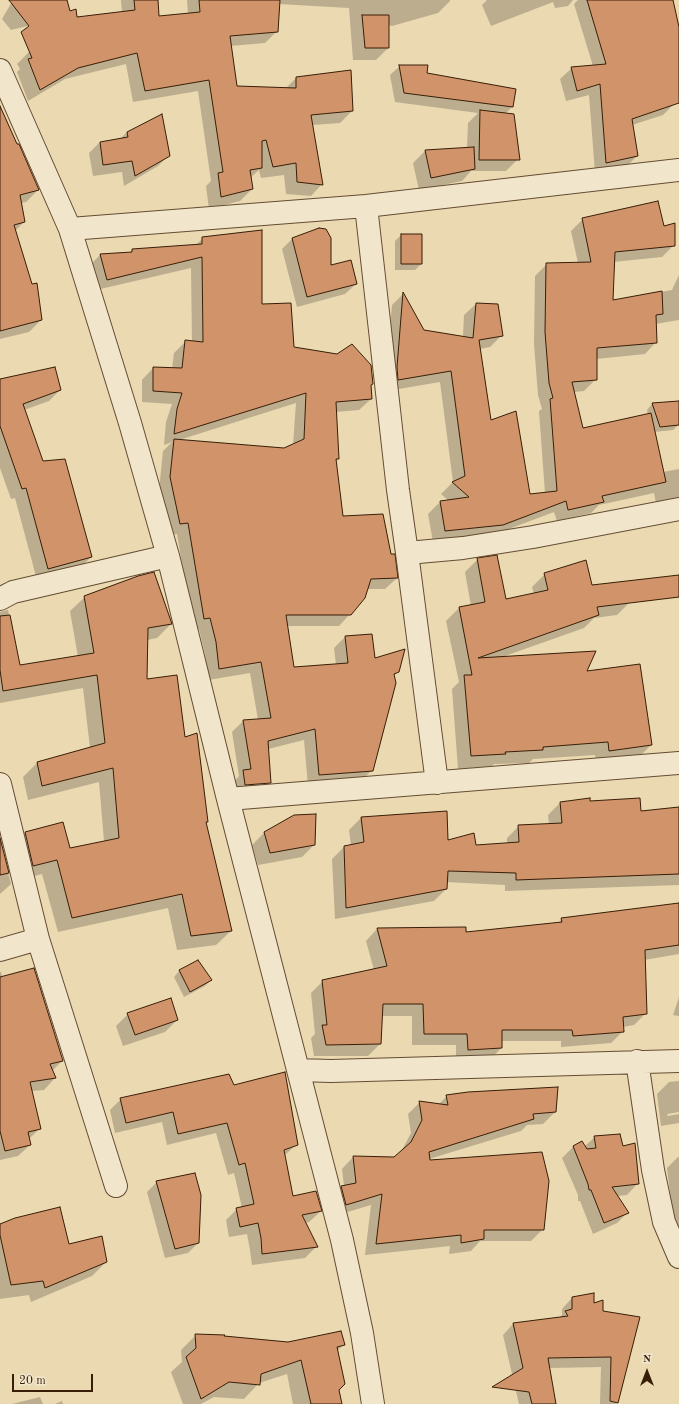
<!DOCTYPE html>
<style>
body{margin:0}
#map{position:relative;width:679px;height:1404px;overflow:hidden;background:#ead9b1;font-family:"Old Standard TT",serif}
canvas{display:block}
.north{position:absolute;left:627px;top:1352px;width:40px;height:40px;-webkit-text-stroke:3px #f1e6cc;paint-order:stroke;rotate:0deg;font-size:11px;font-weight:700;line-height:16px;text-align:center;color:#381d07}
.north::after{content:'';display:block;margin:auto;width:14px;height:18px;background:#381d07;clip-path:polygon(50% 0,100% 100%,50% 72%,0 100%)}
.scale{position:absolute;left:12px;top:1374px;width:81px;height:18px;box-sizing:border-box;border:2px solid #381d07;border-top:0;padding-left:5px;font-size:12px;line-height:14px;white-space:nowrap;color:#381d07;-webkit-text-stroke:3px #f1e6cc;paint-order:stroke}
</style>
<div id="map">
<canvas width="679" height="1404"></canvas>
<div class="north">N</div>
<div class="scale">20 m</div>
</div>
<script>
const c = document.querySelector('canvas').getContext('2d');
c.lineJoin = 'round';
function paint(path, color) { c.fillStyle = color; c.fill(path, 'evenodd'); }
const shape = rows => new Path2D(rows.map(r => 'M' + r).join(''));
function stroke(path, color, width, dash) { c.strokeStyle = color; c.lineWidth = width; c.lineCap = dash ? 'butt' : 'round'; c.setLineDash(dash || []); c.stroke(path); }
paint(shape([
 [13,0,66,0,56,19,11,30,2,19],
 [121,0,157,0,158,17,188,14,187,0,450,0,450,1,438,13,392,26,388,25,388,48,376,60,353,60,349,8,279,4,277,31,265,43,230,46,237,87,286,88,296,78,352,111,340,123,312,125,322,184,311,196,286,194,284,175,261,178,259,170,250,178,252,189,240,201,209,209,206,186,211,181,198,91,133,102,126,64,65,79,28,101,17,72,20,69,17,64,29,52,122,13],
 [487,0,573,0,568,6,555,8,553,2,491,26,482,5],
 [578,0,672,0,679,32,679,75,674,104,663,115,632,125,637,156,626,167,595,173,589,95,566,101,560,79,572,68,593,66,574,4],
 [400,66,426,74,512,107,505,114,518,159,506,171,471,171,462,181,419,190,413,163,425,151,467,148,468,123,478,113,395,102,390,75],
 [0,106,16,146,38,190,26,202,21,203,24,222,15,231,41,320,29,332,0,339],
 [127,132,169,155,158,166,124,186,122,172,93,176,89,153,100,142,120,139],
 [583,219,663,227,674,245,662,257,613,262,612,301,672,290,679,275,679,320,655,324,656,342,645,354,596,359,596,379,584,391,574,392,582,429,648,415,647,410,652,404,677,402,679,424,673,430,654,432,663,472,679,469,679,504,657,508,654,493,599,505,591,513,557,521,554,512,490,536,433,542,428,514,440,502,449,501,441,494,453,482,440,382,387,391,385,379,392,305,403,294,424,331,463,337,464,315,476,304,497,305,502,335,490,347,480,349,490,421,530,495,545,493,539,411,542,409,538,395,534,344,535,276,547,264,578,263,571,231],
 [401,235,421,264,415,270,395,270,395,241],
 [203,238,261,305,293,348,372,384,370,386,371,399,359,410,335,412,338,458,336,461,343,517,391,555,397,578,385,589,366,589,350,614,339,626,286,626,293,668,336,665,334,648,345,637,374,659,398,671,394,676,372,770,360,782,308,786,304,740,268,749,270,783,259,794,234,796,233,783,239,776,232,732,243,721,258,720,250,673,208,680,205,654,199,629,193,630,177,534,169,535,159,490,163,451,172,442,164,445,166,422,172,404,142,402,142,380,153,368,172,369,174,353,185,342,192,342,191,268,96,290,89,266,100,255,130,253,132,250,195,246],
 [296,403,293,445,285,449,179,440],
 [292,239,330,267,356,284,345,294,297,307,282,249],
 [0,380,60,390,49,401,24,410,42,462,91,557,80,568,37,580,15,498,11,499,0,468],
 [478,559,505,600,534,594,532,587,545,574,591,586,630,602,617,615,594,618,584,628,502,657,585,672,651,745,638,758,597,763,595,755,533,759,529,763,494,764,492,766,458,769,452,689,459,682,446,621,459,608,471,606,465,572],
 [85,597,171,624,157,638,147,640,146,680,185,738,207,822,205,823,231,931,216,945,177,950,168,908,58,932,42,874,19,880,11,847,25,833,62,823,69,849,104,841,99,782,28,800,23,777,37,763,90,748,83,688,0,703,0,612,8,610,20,667,78,657,70,611],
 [589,799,589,802,640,813,679,808,679,885,505,891,505,885,446,882,446,889,434,901,335,919,332,859,344,847,351,845,349,830,361,818,446,812,447,841,475,846,507,844,507,838,519,826,549,825,548,815,560,803],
 [264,833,314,845,302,857,258,865,252,845],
 [0,841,11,884,0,894],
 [679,904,679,954,644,960,646,1013,634,1025,623,1027,623,1031,611,1043,561,1047,561,1041,501,1041,501,1048,490,1060,456,1061,456,1045,412,1045,412,1016,382,1016,380,1044,368,1056,314,1056,311,1038,315,1034,311,993,323,981,374,970,366,941,377,929,465,933,557,924,562,919],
 [198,961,211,980,205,986,184,997,174,977,179,971],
 [0,972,1,972,2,977,62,1061,52,1071,55,1078,44,1090,31,1091,39,1129,28,1140,30,1145,18,1156,0,1160],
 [679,997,679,1016,673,1015],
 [128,1014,177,1020,165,1032,123,1046,116,1026],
 [679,1081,679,1112,667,1114,668,1116,679,1114,679,1123,661,1126,657,1094,669,1082],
 [233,1086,297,1144,284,1156,292,1197,321,1211,309,1222,305,1223,316,1247,305,1258,252,1265,250,1250,247,1234,229,1237,226,1220,237,1209,242,1208,234,1173,228,1175,216,1133,167,1145,162,1122,115,1133,110,1110,121,1099],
 [447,1096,555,1112,543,1124,527,1125,521,1131,429,1159,430,1161,543,1229,531,1241,480,1241,471,1251,449,1254,450,1246,365,1255,371,1205,334,1216,330,1199,341,1187,344,1186,342,1169,353,1157,394,1158,401,1152,411,1133,408,1114,420,1102,438,1105],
 [595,1137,622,1148,638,1183,627,1195,617,1196,628,1212,617,1223,593,1234,580,1201,578,1201,578,1195,562,1158,573,1147,585,1146],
 [678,1157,679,1157,679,1250,674,1228,667,1168],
 [157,1182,198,1243,188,1253,165,1258,147,1192],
 [0,1225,68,1246,106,1262,92,1276,31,1302,29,1295,0,1299],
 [572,1298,593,1304,602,1311,639,1318,617,1402,615,1404,600,1404,601,1367,549,1368,555,1404,519,1404,503,1335,513,1324,559,1318,562,1315,562,1309],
 [196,1335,288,1343,344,1344,337,1351,338,1390,341,1404,293,1404,287,1374,259,1383,244,1399,214,1397,201,1404,183,1404,171,1372,182,1362,181,1350],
 [40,1397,43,1404,12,1404],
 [62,1401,63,1404,55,1404]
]), '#0003');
const building = shape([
 [9,0,67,0,70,11,76,9,77,17,135,10,134,0,158,0,159,16,200,12,199,0,280,0,278,32,230,36,237,86,296,88,296,77,351,70,353,111,311,115,323,185,297,182,296,163,273,167,266,140,262,141,262,168,250,170,253,189,221,197,218,173,223,172,209,80,145,91,137,53,78,68,40,90,28,59,32,58,21,32,29,26,9,0],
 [587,0,673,0,679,27,679,103,632,119,638,156,606,163,600,84,577,91,571,67,606,64,587,0],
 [362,15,389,15,389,48,365,48,362,15],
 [399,65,428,65,427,73,516,89,513,107,404,93,399,65],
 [0,106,17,144,19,144,39,190,20,195,25,222,14,225,32,284,37,283,42,320,0,331,0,106],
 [480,110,514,114,520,160,479,160,480,110],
 [162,114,170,156,135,176,132,161,103,165,100,142,128,137,127,132,162,114],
 [474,147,475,169,431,178,425,150,474,147],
 [658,201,664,226,675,223,675,246,615,252,613,300,662,291,663,314,656,315,657,343,597,348,597,380,572,382,583,428,651,413,666,482,602,496,604,502,568,510,566,501,503,525,445,531,440,501,469,497,452,482,465,476,451,371,398,380,397,367,403,292,424,330,473,338,476,303,498,304,503,336,479,340,491,420,516,411,530,494,557,491,550,399,553,398,549,383,545,332,546,263,591,262,582,218,658,201],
 [319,228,326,229,331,238,331,265,351,260,357,284,307,297,292,238,319,228],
 [262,230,262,304,291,303,294,347,337,354,352,344,371,365,373,384,371,385,372,399,336,402,339,459,336,459,343,516,383,514,391,554,395,554,398,578,371,579,365,598,351,615,286,615,294,667,348,663,345,636,372,634,375,658,405,649,399,672,394,674,396,683,373,771,319,775,315,729,268,741,271,783,245,785,243,770,251,769,243,720,271,718,261,662,219,669,216,642,210,618,204,619,188,523,180,524,170,477,174,439,284,448,304,439,306,393,174,434,177,409,182,393,153,391,153,367,182,368,185,340,203,342,202,257,107,280,100,254,132,252,132,249,202,244,202,237,262,230],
 [401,234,422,234,422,264,401,264,401,234],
 [55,367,61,390,23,404,43,461,65,459,92,557,48,569,26,488,22,489,0,426,0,379,55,367],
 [679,401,679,425,660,427,652,403,679,401],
 [497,555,506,599,548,590,544,573,586,560,592,585,679,575,679,597,597,607,599,615,478,658,596,651,587,671,640,664,652,745,609,751,608,742,543,747,543,750,505,752,506,754,471,756,464,675,472,675,459,607,485,602,477,558,497,555],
 [154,572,172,624,148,628,147,679,177,675,185,737,197,733,208,822,206,822,232,931,191,936,182,894,72,918,57,860,33,866,25,832,63,822,70,848,119,838,113,768,42,786,37,762,105,743,97,675,3,691,0,670,0,616,10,615,20,665,94,653,84,596,138,576,154,572],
 [590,798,590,801,640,798,641,811,679,807,679,874,516,880,516,873,448,871,447,889,346,908,344,846,364,842,361,817,447,811,448,840,474,833,476,845,519,842,518,825,562,823,560,802,590,798],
 [316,814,315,845,270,853,264,832,294,815,316,814],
 [0,838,9,873,0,875,0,838],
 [679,903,679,945,645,950,647,1014,623,1017,624,1032,573,1036,572,1030,502,1030,502,1048,468,1050,467,1034,424,1034,423,1004,383,1004,381,1044,326,1045,322,1025,327,1025,322,980,387,966,377,928,466,927,466,932,562,922,561,918,679,903],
 [198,960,212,980,190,992,179,970,198,960],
 [34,968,63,1061,50,1064,56,1078,30,1082,41,1129,28,1132,31,1145,5,1151,0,1131,0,977,34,968],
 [171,998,178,1020,135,1035,127,1013,171,998],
 [285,1072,298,1145,284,1150,293,1196,316,1191,322,1211,302,1215,318,1247,262,1254,261,1238,258,1223,240,1227,236,1208,254,1204,245,1163,239,1165,227,1123,178,1134,173,1112,126,1123,120,1098,229,1074,234,1085,285,1072],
 [558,1087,556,1112,533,1114,534,1119,429,1152,430,1160,542,1152,549,1181,544,1230,484,1230,484,1239,461,1243,461,1235,376,1244,382,1194,346,1205,341,1186,356,1183,353,1156,394,1157,411,1142,422,1120,419,1101,448,1105,446,1095,468,1092,558,1087],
 [620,1134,623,1146,635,1143,639,1184,612,1187,629,1213,604,1223,591,1190,589,1190,588,1184,573,1146,582,1141,587,1149,596,1148,594,1136,620,1134],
 [195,1173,201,1195,199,1243,175,1249,156,1181,195,1173],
 [60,1207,69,1244,102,1236,107,1262,45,1288,43,1281,11,1285,0,1235,0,1224,15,1218,60,1207],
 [594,1293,594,1303,603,1300,603,1311,640,1317,618,1403,610,1401,611,1357,548,1358,556,1404,532,1404,529,1392,492,1387,523,1368,513,1323,568,1316,565,1311,572,1309,572,1297,594,1293],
 [341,1331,345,1345,337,1347,345,1384,339,1390,342,1404,311,1404,301,1360,261,1374,260,1385,229,1382,201,1399,186,1357,196,1348,195,1334,225,1335,224,1336,288,1342,341,1331]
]);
paint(building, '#d1946a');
stroke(building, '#381d07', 1);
const street = shape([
 [0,70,70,229,130,423,168,556,228,799,342,1240,362,1333,373,1404],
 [366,206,398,490,407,553,463,548,533,537,679,509],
 [70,229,366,206,679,170],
 [407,553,437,783],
 [0,599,13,592,168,556],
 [0,784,38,939,0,950],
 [228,799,679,763],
 [38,939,116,1186],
 [637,1061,653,1170,664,1222,679,1257],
 [298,1070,331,1071,679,1061]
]);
stroke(street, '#644c32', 24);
stroke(street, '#f1e6cc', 22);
</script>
